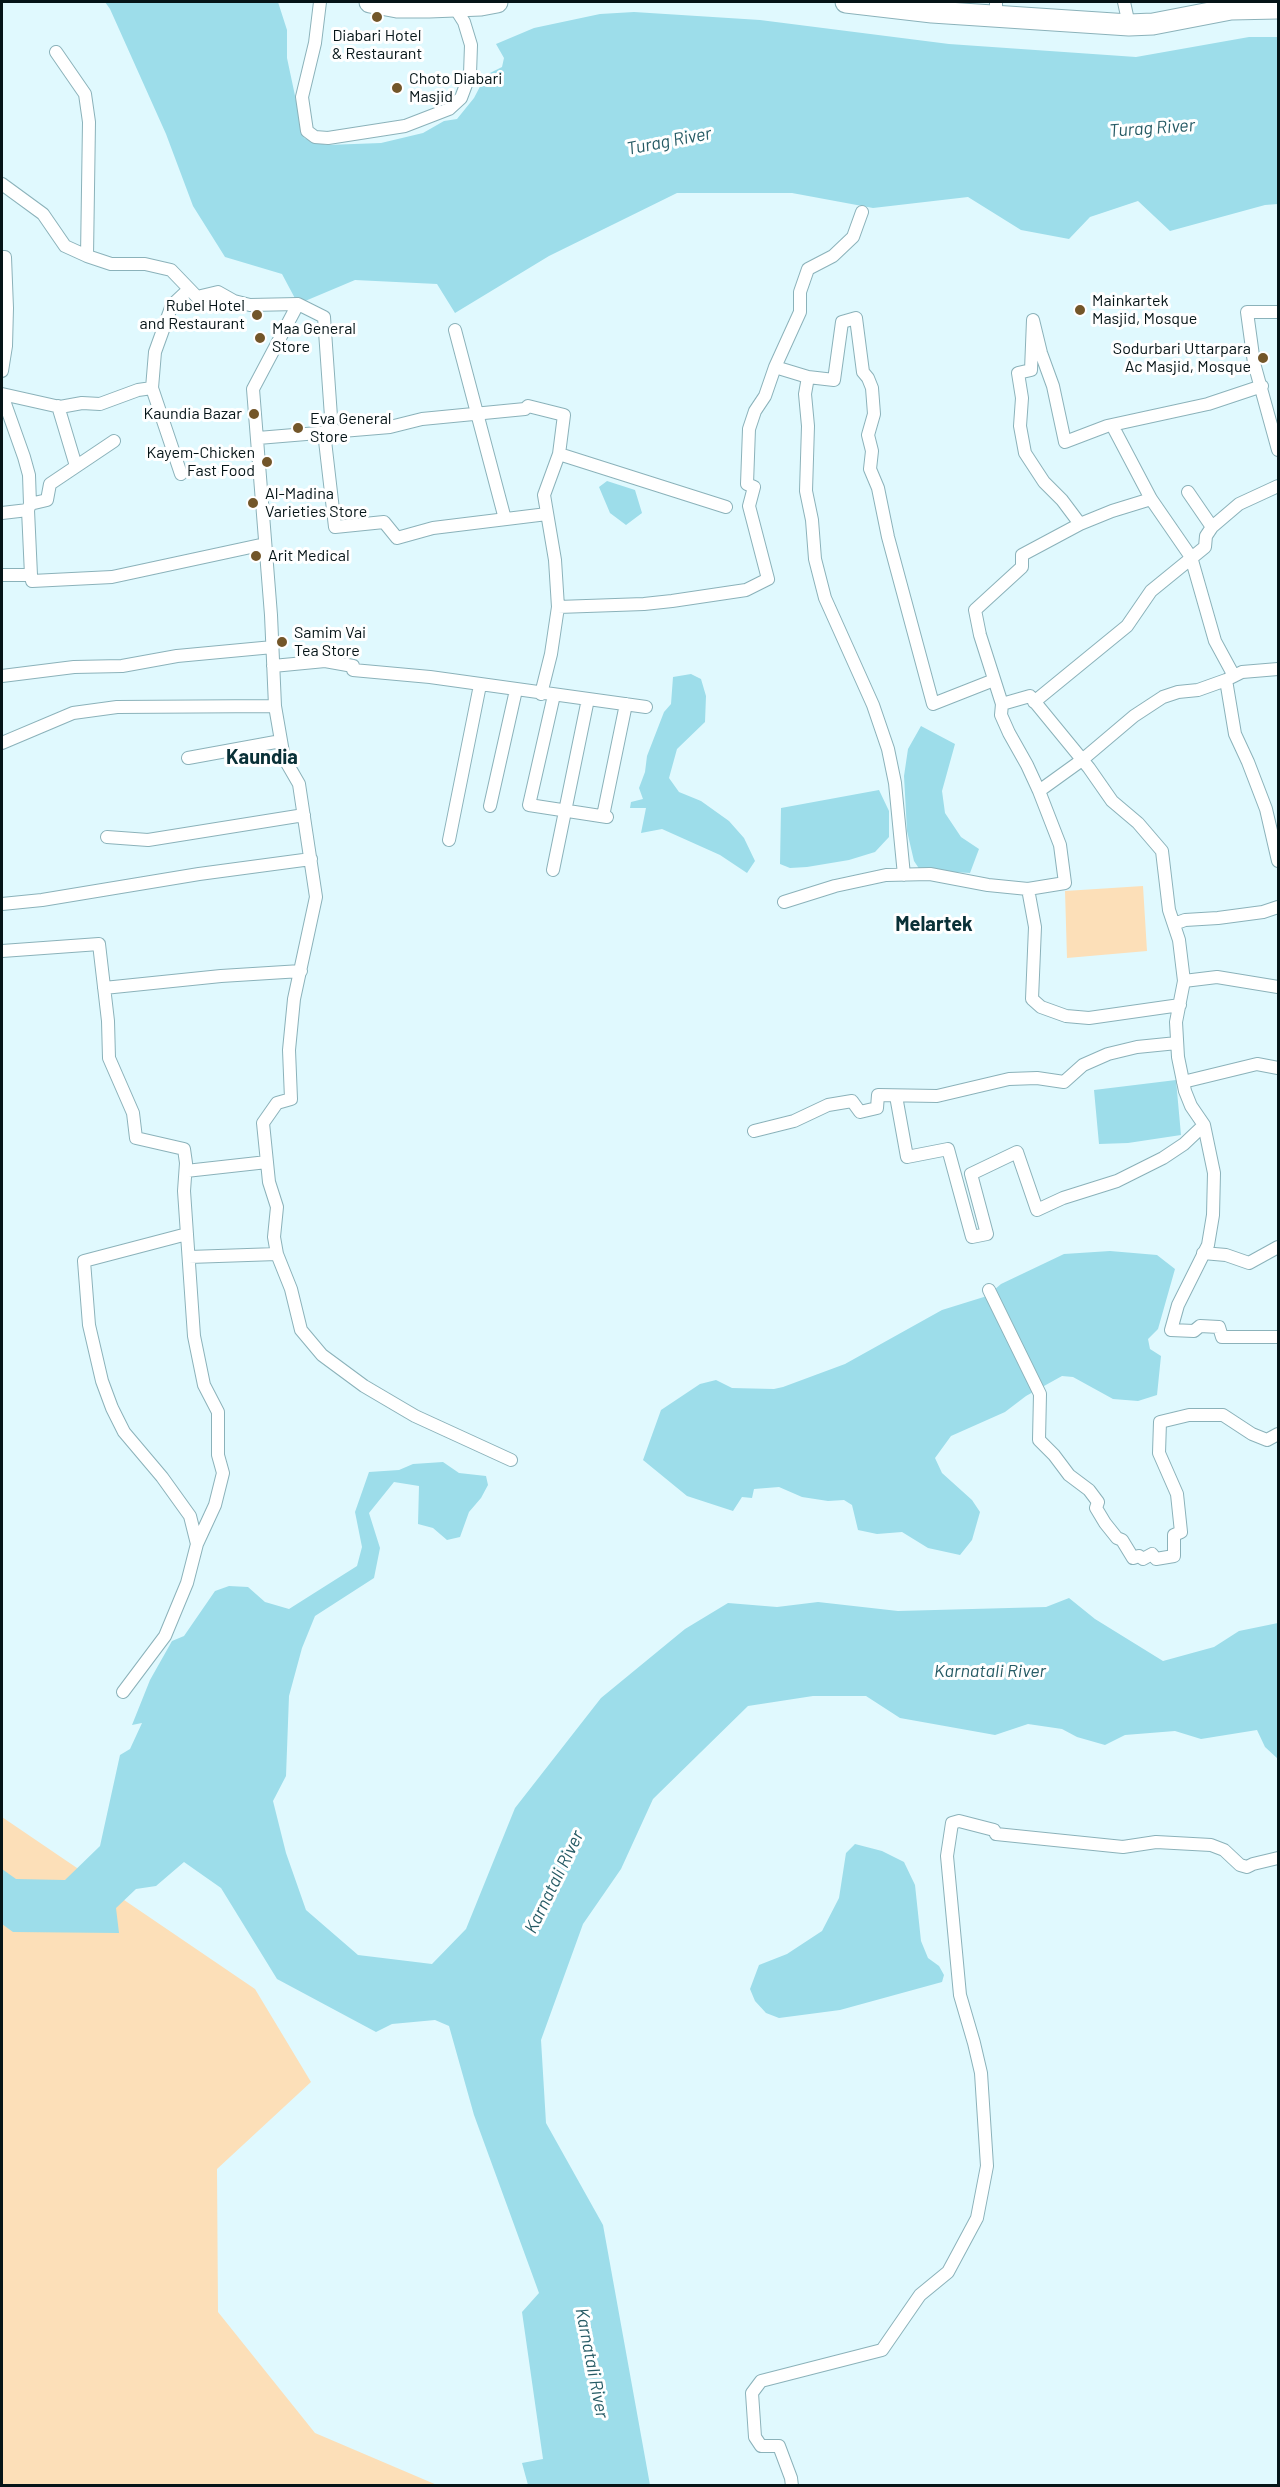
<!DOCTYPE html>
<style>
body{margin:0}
#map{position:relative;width:1280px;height:2487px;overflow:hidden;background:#e0f9fe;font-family:Barlow,sans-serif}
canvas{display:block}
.frame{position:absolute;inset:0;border:3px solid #051417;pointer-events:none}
</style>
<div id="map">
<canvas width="1280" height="2487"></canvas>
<div class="frame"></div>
</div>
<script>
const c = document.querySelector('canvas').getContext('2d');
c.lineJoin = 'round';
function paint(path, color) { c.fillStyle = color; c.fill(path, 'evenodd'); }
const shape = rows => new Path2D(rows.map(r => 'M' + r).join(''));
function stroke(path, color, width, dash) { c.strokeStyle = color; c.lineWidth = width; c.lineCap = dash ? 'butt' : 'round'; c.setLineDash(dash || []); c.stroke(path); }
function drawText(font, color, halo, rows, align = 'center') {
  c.font = font + ' Barlow,sans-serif'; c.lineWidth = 6; c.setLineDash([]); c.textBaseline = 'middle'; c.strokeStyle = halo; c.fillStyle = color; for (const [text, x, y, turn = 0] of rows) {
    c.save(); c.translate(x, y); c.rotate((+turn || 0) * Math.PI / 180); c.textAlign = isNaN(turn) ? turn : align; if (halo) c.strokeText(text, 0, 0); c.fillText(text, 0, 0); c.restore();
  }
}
paint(shape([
 [1143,886,1147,951,1067,958,1065,891],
 [2,1817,255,1989,311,2082,217,2169,218,2312,315,2433,437,2485,2,2485]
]), '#fcdfb8');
paint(shape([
 [105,2,278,2,287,30,287,58,304,138,327,145,381,143,423,133,444,121,457,119,474,98,486,75,502,67,504,58,496,44,534,28,600,14,634,12,760,20,949,44,1136,57,1249,37,1278,37,1278,204,1265,205,1170,231,1138,201,1090,217,1069,239,1021,230,968,197,873,208,792,193,677,193,549,256,455,313,437,284,355,280,298,304,282,274,225,257,193,206,166,134,110,9],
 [607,481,635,490,642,513,626,525,610,513,599,487],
 [691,674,701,679,706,696,705,722,677,749,669,778,679,792,701,801,729,821,744,838,755,861,747,873,720,855,662,829,641,833,646,808,630,808,631,802,643,799,639,788,645,772,647,756,664,712,671,704,673,677],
 [921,726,955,744,942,791,945,813,961,837,979,849,970,873,920,870,914,861,907,831,904,776,908,749],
 [879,790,889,811,889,837,875,852,849,860,807,867,790,868,780,864,781,808],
 [1176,1080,1181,1135,1128,1143,1099,1144,1094,1090],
 [1110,1251,1157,1255,1175,1269,1158,1329,1148,1339,1150,1349,1161,1356,1157,1395,1138,1401,1113,1399,1073,1377,1062,1376,1026,1396,1005,1412,951,1436,935,1458,942,1473,972,1500,980,1512,972,1540,960,1555,928,1548,902,1532,877,1534,858,1530,852,1505,844,1500,828,1501,802,1497,779,1487,754,1489,752,1498,742,1497,733,1511,687,1496,643,1460,661,1410,700,1384,716,1380,732,1388,774,1389,783,1387,845,1364,942,1310,987,1296,1001,1284,1064,1254],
 [443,1462,459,1473,486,1476,488,1485,481,1498,469,1512,460,1537,447,1540,433,1528,418,1524,419,1486,394,1482,369,1513,380,1548,374,1578,315,1616,302,1648,289,1696,286,1776,273,1801,286,1853,306,1910,358,1955,432,1964,466,1929,515,1808,601,1698,685,1629,728,1603,777,1607,818,1602,898,1611,1046,1607,1069,1598,1095,1619,1163,1661,1214,1647,1239,1631,1278,1623,1278,1759,1265,1747,1257,1730,1201,1739,1175,1731,1125,1735,1105,1745,1077,1737,1062,1729,1028,1724,995,1735,900,1718,866,1696,813,1696,748,1706,653,1799,621,1869,583,1924,541,2040,546,2123,603,2225,650,2485,528,2485,522,2463,543,2459,522,2312,539,2293,474,2115,449,2026,435,2020,392,2024,376,2032,277,1979,221,1888,184,1862,156,1886,136,1889,116,1908,119,1933,13,1932,2,1924,2,1869,16,1879,65,1880,100,1846,120,1755,130,1749,142,1723,132,1725,150,1680,172,1641,184,1636,215,1591,229,1586,248,1587,265,1602,289,1609,357,1566,362,1547,355,1512,369,1472,399,1470,413,1464],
 [855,1844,882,1851,904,1862,915,1885,921,1941,928,1958,939,1966,944,1975,942,1982,840,2010,779,2018,766,2013,755,2001,750,1989,759,1965,787,1954,822,1931,839,1898,846,1853]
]), '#9dddea');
const street = shape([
 [320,2,315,43,302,97,307,131,315,137,328,138,405,126,449,109,461,98,470,74,471,45,464,22,452,3],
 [996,2,996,17],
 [1124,2,1129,25],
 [56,52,85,94,89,122,87,256],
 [2,184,43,214,65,246,87,256,111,264,145,264,171,270,197,297,218,292,234,301,250,305,298,304,253,389,271,615,275,706,284,758,299,784,316,897,294,999,289,1050,291,1099,277,1103,263,1123,269,1182,277,1207,274,1237,277,1254,291,1289,301,1330,322,1355,364,1386,415,1416,511,1460],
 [2,257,5,257,7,308,6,346,2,371],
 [298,304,324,317,332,431],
 [1278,312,1247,312,1254,363,1278,450],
 [455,330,505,519],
 [775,367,800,312,800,292,808,269,833,256,853,237,862,212],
 [808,377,805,394,808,426,806,491,812,520,815,559,825,598,873,705,888,749,895,783,904,875],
 [1262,386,1208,404,1107,426,1065,442,1053,386,1041,353,1033,320,1031,370,1018,373,1022,398,1020,426,1025,453,1044,482,1062,500,1080,524,1022,555,1022,567,975,610,980,635,1002,704,1030,696,1089,768,1112,801,1138,823,1162,851,1169,910,1179,940,1184,981,1176,1022,1178,1057,1185,1091,1191,1106,1204,1125,1214,1173,1213,1215,1208,1245,1178,1305,1171,1330,1194,1331,1200,1326,1219,1327,1222,1337,1278,1337],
 [2,394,60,407,82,403,100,404,138,390,152,388],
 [2,395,24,457,29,475,30,504],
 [58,406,76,466],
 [1112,425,1151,499,1191,557,1215,641,1234,676],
 [324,432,335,527,384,522,397,538,433,528,547,514],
 [258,438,390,427,422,419,525,409,528,406,564,415,559,454,544,495,555,560,558,607,551,654,541,694],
 [559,454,726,507],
 [181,474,152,388,155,352,172,305,189,289],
 [1188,492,1212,527],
 [2,513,28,510],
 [1080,524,1112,511,1151,499],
 [2,575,31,575,28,510,30,504,47,500,50,484,114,441],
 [31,575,32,581,112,577,265,544],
 [558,607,644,604,672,601,746,590,768,579,749,506,754,487,747,484,749,429,755,411,765,396,775,367,808,377,834,380,842,322,856,318,863,372,868,378,872,388,874,414,868,435,872,451,870,469,878,488,888,537,933,704,994,680],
 [273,666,325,661,353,666,353,670,430,677,646,707],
 [1278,669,1242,672,1226,680,1235,734,1248,762,1266,809,1278,861],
 [2,676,74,667,122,666,177,656,273,647],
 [554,695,529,805,607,817],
 [1034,702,1127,626,1151,591,1205,547,1206,536,1212,527,1239,504,1278,486],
 [1002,704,1001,715,1009,733,1027,765,1039,791,1082,760,1134,716,1163,697,1178,692,1198,690,1226,680],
 [2,743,73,713,117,707,275,706],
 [188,758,281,741],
 [490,806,516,690],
 [603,816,626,704],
 [107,837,148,840,304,815],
 [449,840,480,685],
 [553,870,588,699],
 [1028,889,1035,927,1032,999,1041,1007,1066,1016,1089,1018,1180,1005],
 [784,902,835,886,886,875,930,874,988,885,1028,889,1065,883,1060,845,1039,791],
 [2,904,42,900,199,874,311,859],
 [1174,924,1185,920,1218,918,1263,912,1278,907],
 [2,951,99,944,108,1021,109,1058,133,1113,136,1138,184,1149,186,1163,184,1191,194,1336,204,1385,218,1412,218,1455,223,1473,215,1505,197,1544,187,1583,165,1636,123,1692],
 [1184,981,1217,977,1278,987],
 [104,988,221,976,301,971],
 [1183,1082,1257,1064,1278,1068],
 [896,1096,907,1157,948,1149,972,1237,987,1234,971,1174,1017,1152,1037,1210,1063,1198,1117,1181,1163,1158,1184,1144,1204,1125],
 [754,1131,794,1121,828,1105,852,1101,860,1112,877,1108,878,1095,937,1096,1009,1079,1037,1078,1064,1082,1083,1065,1108,1054,1137,1047,1177,1043],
 [186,1171,267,1162],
 [187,1234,84,1261,89,1325,102,1381,112,1408,124,1432,162,1477,190,1516,197,1544],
 [1203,1253,1226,1255,1249,1263,1278,1247],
 [189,1257,277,1254],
 [989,1290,1040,1394,1039,1440,1054,1455,1069,1475,1089,1490,1098,1502,1096,1508,1105,1523,1117,1538,1122,1540,1133,1558,1139,1556,1143,1559,1152,1554,1156,1559,1174,1556,1174,1535,1181,1532,1177,1494,1159,1453,1160,1422,1189,1415,1223,1415,1252,1434,1267,1440,1278,1434],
 [792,2486,791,2478,779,2446,761,2446,755,2437,752,2393,761,2381,882,2350,920,2295,948,2272,977,2218,987,2166,981,2073,974,2043,960,1995,947,1856,952,1823,959,1821,994,1830,996,1834,1123,1847,1156,1842,1211,1845,1224,1850,1240,1865,1247,1867,1253,1864,1278,1858]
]);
const highway = shape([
 [370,2,397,7,429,7,481,5,497,2],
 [846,2,932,12,1129,25,1153,24,1231,9,1278,8]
]);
stroke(street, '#8bb2ba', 14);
stroke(highway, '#8bb2ba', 23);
stroke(street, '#fff', 12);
stroke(highway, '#fff', 21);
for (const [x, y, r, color] of [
 [377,17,6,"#735629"],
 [397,88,6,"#735629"],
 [1080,310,6,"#735629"],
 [257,315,6,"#735629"],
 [260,338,6,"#735629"],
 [1263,358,6,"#735629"],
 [254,414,6,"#735629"],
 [298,428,6,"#735629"],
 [267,462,6,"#735629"],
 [253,503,6,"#735629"],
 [256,556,6,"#735629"],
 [282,642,6,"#735629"]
]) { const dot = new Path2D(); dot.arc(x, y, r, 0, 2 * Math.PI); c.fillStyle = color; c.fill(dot); stroke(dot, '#fff', 2); }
drawText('16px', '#051417', '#fff', [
 ["Diabari Hotel",377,36,"center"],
 ["& Restaurant",377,54,"center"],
 ["Choto Diabari",409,79],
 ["Masjid",409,97],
 ["Mainkartek",1092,301],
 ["Masjid, Mosque",1092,319],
 ["Rubel Hotel",245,306,"right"],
 ["and Restaurant",245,324,"right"],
 ["Maa General",272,329],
 ["Store",272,347],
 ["Sodurbari Uttarpara",1251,349,"right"],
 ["Ac Masjid, Mosque",1251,367,"right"],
 ["Kaundia Bazar",242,414,"right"],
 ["Eva General",310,419],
 ["Store",310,437],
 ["Kayem-Chicken",255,453,"right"],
 ["Fast Food",255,471,"right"],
 ["Al-Madina",265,494],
 ["Varieties Store",265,512],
 ["Arit Medical",268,556],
 ["Samim Vai",294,633],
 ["Tea Store",294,651]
], 'left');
drawText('italic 18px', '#265b65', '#fff', [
 ["Turag River",1152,128,-4],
 ["Turag River",669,141,-11],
 ["Karnatali River",990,1671],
 ["Karnatali River",554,1882,-64],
 ["Karnatali River",592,2363,79]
]);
drawText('bold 20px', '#093037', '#fff', [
 ["Kaundia",262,757],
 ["Melartek",934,924]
]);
</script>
